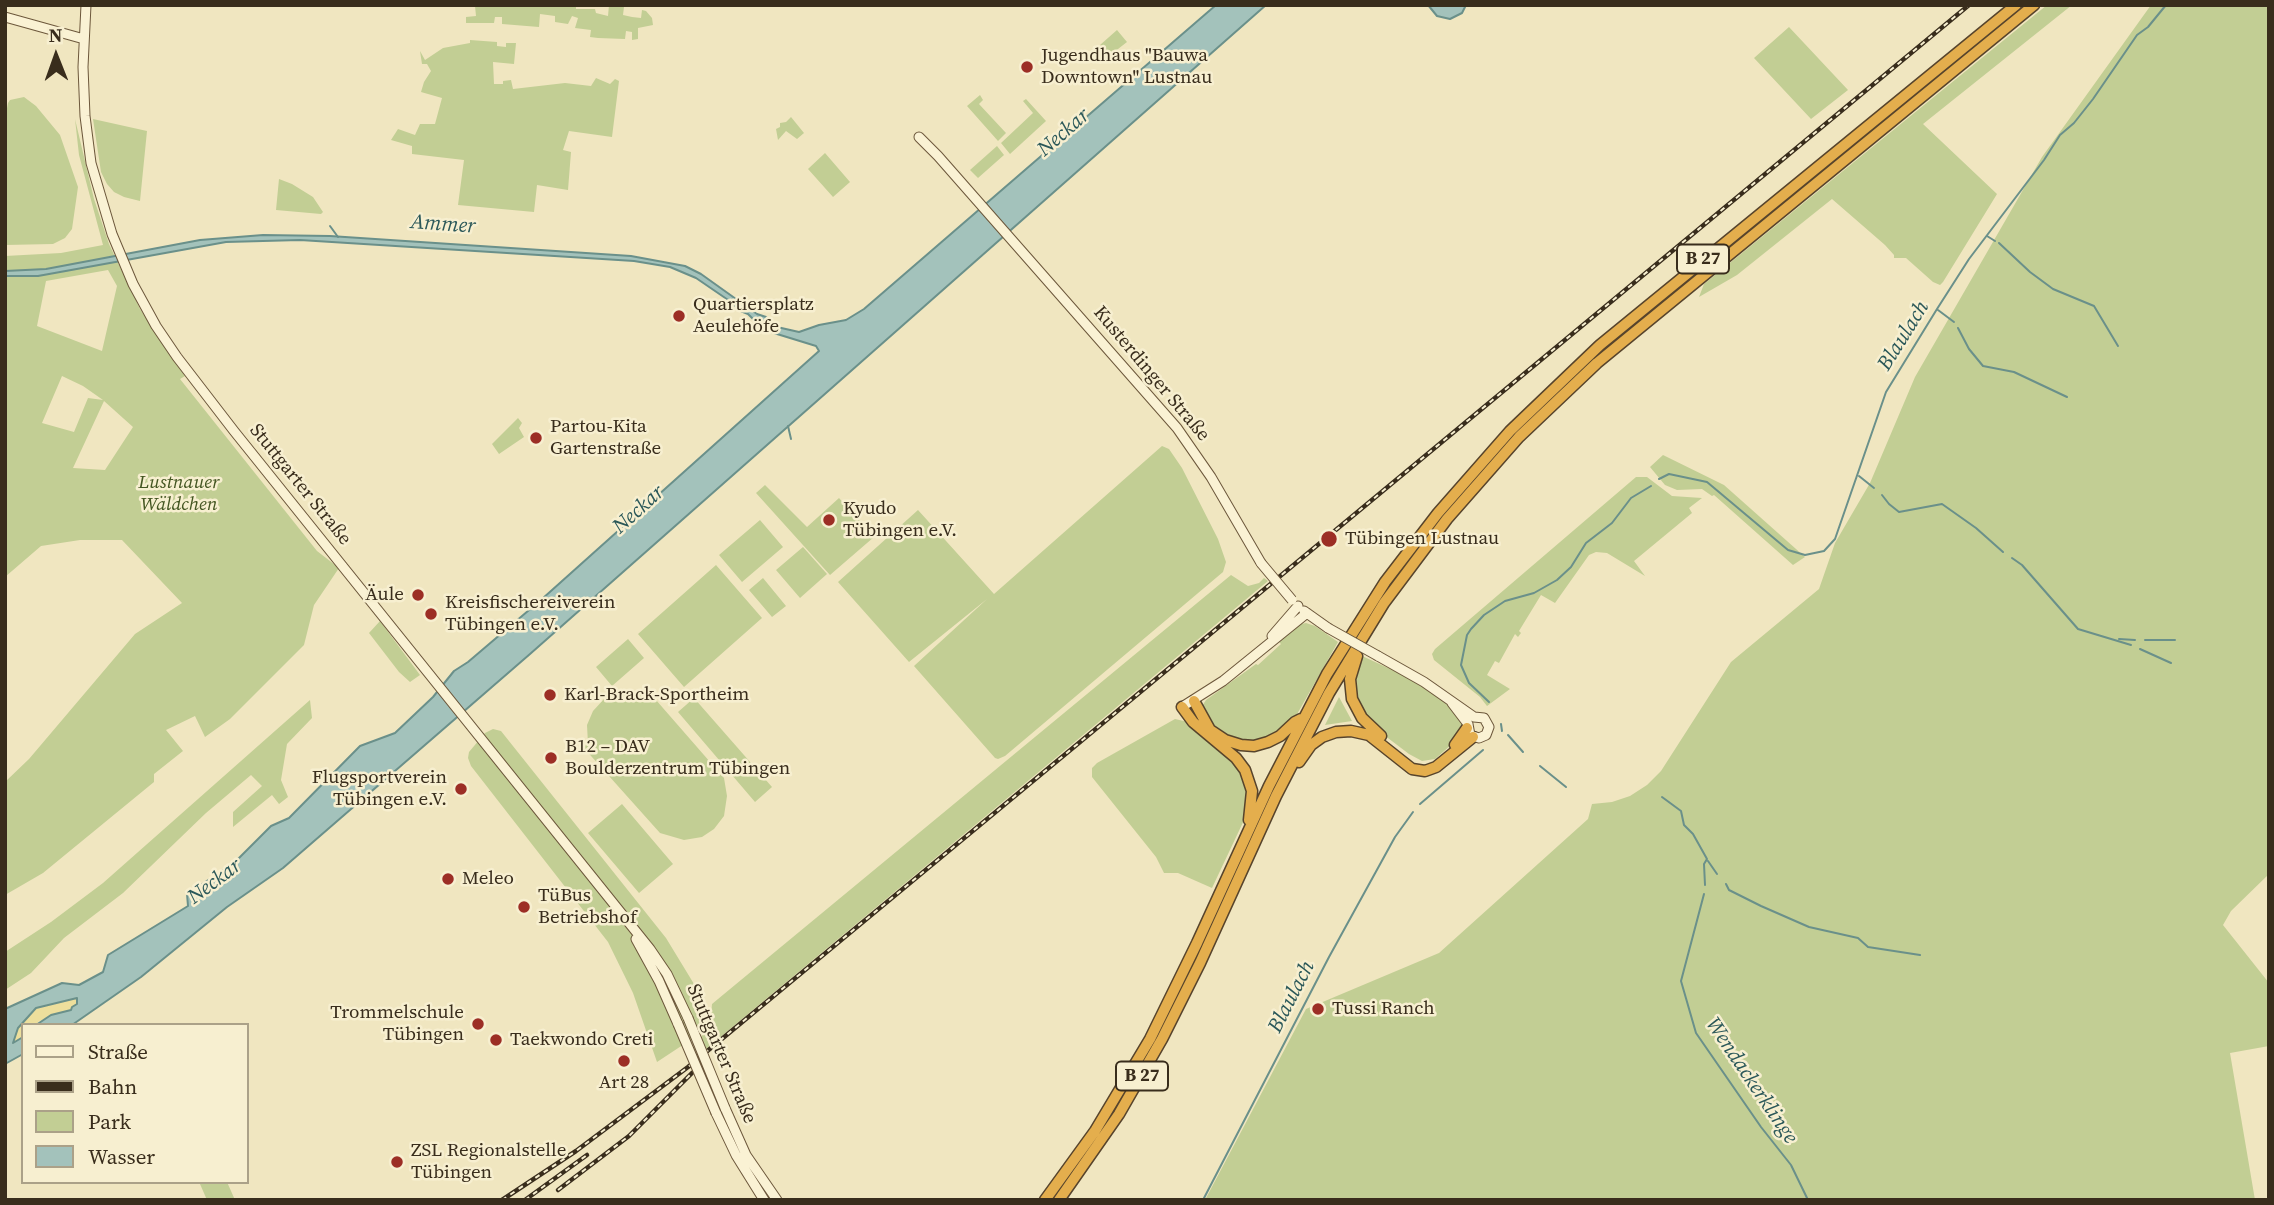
<!DOCTYPE html>
<meta charset="utf-8">
<style>
body{margin:0}
#map{position:relative;width:2274px;height:1205px;overflow:hidden;background:#f0e6c0;font-family:"Source Serif 4",serif}
canvas{display:block}
.frame{position:absolute;inset:0;border:7px solid #392d1c;pointer-events:none}
.legend{position:absolute;left:21px;top:1023px;width:228px;height:161px;box-sizing:border-box;background:#f7efd0;border:2px solid #aba188;margin:0;padding:9px 12px;list-style:none;font-size:21px;color:#392d1c}
.legend li{display:flex;align-items:center;gap:14px;height:35px}
.legend b{width:35px;border:2px solid #aba188}
.north{position:absolute;left:21px;top:21px;width:70px;height:70px;-webkit-text-stroke:5px #f7efd0;paint-order:stroke;rotate:359deg;font-size:19px;font-weight:700;line-height:28px;text-align:center;color:#392d1c}
.north::after{content:'';display:block;margin:auto;width:24px;height:32px;background:#392d1c;clip-path:polygon(50% 0,100% 100%,50% 72%,0 100%)}
</style>
<div id="map">
<canvas width="2274" height="1205"></canvas>
<div class="frame"></div>
<ul class="legend">
<li><b style="height:9px;background:#faf2d4"></b>Straße</li>
<li><b style="height:9px;background:#392d1c"></b>Bahn</li>
<li><b style="height:19px;background:#c2ce94"></b>Park</li>
<li><b style="height:19px;background:#a3c2bb"></b>Wasser</li>
</ul>
<div class="north">N</div>
</div>
<script>
const c = document.querySelector('canvas').getContext('2d');
c.lineJoin = 'round';
function paint(path, color) { c.fillStyle = color; c.fill(path, 'evenodd'); }
const shape = rows => new Path2D(rows.map(r => 'M' + r).join(''));
function stroke(path, color, width, dash) { c.strokeStyle = color; c.lineWidth = width; c.lineCap = dash ? 'butt' : 'round'; c.setLineDash(dash || []); c.stroke(path); }
function drawText(font, color, halo, rows, align = 'center') {
  c.font = font + ' "Source Serif 4",serif'; c.lineWidth = 5; c.setLineDash([]); c.textBaseline = 'middle'; c.strokeStyle = halo; c.fillStyle = color; for (const [text, x, y, turn = 0] of rows) {
    c.save(); c.translate(x, y); c.rotate((+turn || 0) * Math.PI / 180); c.textAlign = isNaN(turn) ? turn : align; if (halo) c.strokeText(text, 0, 0); c.fillText(text, 0, 0); c.restore();
  }
}
paint(shape([
 [469,5,576,7,576,9,595,9,596,13,608,16,609,5,620,6,624,7,623,15,632,17,641,18,642,10,646,11,652,18,653,25,638,28,638,39,632,40,632,32,626,31,625,39,598,38,590,37,591,30,575,28,578,18,572,16,568,24,555,22,555,16,540,14,539,27,502,24,502,17,495,17,494,23,466,23,466,17,476,16,475,6,465,7],
 [2047,5,2072,5,1923,124,1997,194,1943,282,1940,285,1933,282,1906,258,1894,258,1894,255,1885,245,1832,199,1737,275,1699,297,1704,284],
 [2151,5,2269,5,2269,874,2231,911,2223,925,2269,983,2269,1046,2230,1053,2255,1200,1205,1200,1306,1009,1439,953,1588,819,1592,804,1612,802,1630,796,1647,785,1661,771,1731,662,1819,589,1835,543,1870,483,1915,377,2042,157],
 [1789,27,1848,90,1811,119,1754,58],
 [1117,30,1127,42,1109,56,1100,45],
 [470,40,497,42,497,46,506,47,506,43,516,43,514,64,493,62,494,84,503,84,503,81,511,80,513,89,565,83,591,86,596,78,610,84,615,79,619,81,612,137,569,131,563,150,571,152,568,190,537,185,534,212,458,205,464,160,412,154,412,146,391,140,398,129,415,135,420,124,435,124,442,98,421,92,424,82,431,71,427,64,422,64,420,51,425,60,443,48,470,43],
 [980,95,983,100,979,104,1006,133,998,141,967,106],
 [24,97,36,106,60,135,78,187,72,229,65,238,53,244,5,245,5,119,8,103,10,100],
 [1026,99,1046,121,1010,154,1001,143,1033,113,1023,101],
 [791,117,804,133,797,139,786,131,778,140,776,129,780,127,780,123,786,122],
 [75,119,94,199,109,244,140,309,185,376,180,379,317,551,339,568,314,605,304,645,230,719,205,737,195,716,166,730,183,751,154,774,154,782,43,873,5,895,5,782,29,759,135,634,182,603,122,540,80,540,41,546,5,577,5,256,61,253,103,245,79,155],
 [108,270,117,286,102,351,37,326,46,281],
 [62,376,83,386,103,400,88,398,74,432,42,423],
 [104,401,133,427,105,470,73,468],
 [93,119,147,131,140,201,124,197,114,192,107,184,101,172],
 [997,146,1004,155,978,178,970,170],
 [825,153,850,182,833,197,808,169],
 [279,179,292,184,313,197,323,212,321,214,276,210],
 [518,418,522,423,519,428,524,437,499,454,492,444],
 [1162,446,1169,449,1182,468,1218,539,1226,562,1223,572,1005,756,998,759,995,758,914,666,987,599,909,662,838,582,918,510,994,594],
 [1663,455,1724,485,1805,557,1793,565,1714,495,1712,496,1702,489,1677,490,1665,485,1650,467],
 [1636,477,1647,477,1672,496,1702,498,1689,508,1692,513,1634,561,1645,576,1607,553,1596,552,1589,555,1555,603,1541,595,1519,631,1521,633,1518,637,1515,634,1499,663,1495,661,1487,675,1510,689,1487,706,1480,697,1434,660,1432,654,1435,649],
 [765,485,807,527,839,498,874,537,830,575,756,493],
 [760,520,783,547,742,582,719,555],
 [803,547,827,574,800,598,776,570],
 [716,565,762,618,684,687,638,634],
 [1231,575,1248,586,1259,583,1264,578,1268,581,706,1049,701,1037,710,1027,712,1004,718,999],
 [763,578,786,606,772,617,749,590],
 [380,621,420,675,410,682,399,672,369,633],
 [1306,623,1315,626,1338,642,1296,716,1283,731,1245,745,1214,730,1202,706,1206,700,1256,664,1258,665,1281,644,1279,642,1281,640,1301,624],
 [628,639,644,658,612,686,596,667],
 [1360,655,1414,680,1450,706,1463,725,1459,738,1435,759,1422,761,1409,754,1376,729,1365,718,1353,690],
 [624,692,638,692,656,700,724,778,727,796,724,816,714,829,702,837,684,840,660,833,583,747,588,744,587,725,593,711,604,699],
 [1339,697,1352,721,1325,725],
 [694,698,772,787,755,802,678,712],
 [310,700,312,718,287,744,281,780,288,797,279,804,272,795,233,827,233,812,262,786,251,775,206,813,123,893,64,938,31,973,5,990,5,952,51,922,103,883],
 [1175,719,1188,722,1240,768,1248,784,1246,816,1212,888,1178,873,1164,873,1156,857,1092,777,1092,768,1097,763],
 [493,729,501,731,666,938,708,1007,709,1018,704,1031,657,1062,633,993,608,942,471,766,468,758,469,752,485,733],
 [622,804,673,864,639,893,588,833],
 [205,1182,227,1182,235,1200,207,1200,200,1184]
]), '#c2ce94');
paint(shape([
 [77,998,77,1004,72,1007,71,1010,39,1021,36,1025,23,1025,23,1037,13,1045,18,1028,36,1008]
]), '#eddf9c');
const water = shape([
 [1216,5,1266,5,530,654,283,868,227,907,141,977,72,1025,36,1025,51,1015,71,1010,72,1007,77,1004,77,998,36,1008,18,1028,13,1043,23,1037,23,1054,5,1064,5,1009,62,983,79,985,103,972,108,955,188,906,187,894,234,863,271,826,289,818,360,746,395,733,433,697,454,671,468,662,542,599,819,351,816,346,764,330,748,314,738,310,734,304,696,278,670,267,634,261,300,240,226,242,38,276,5,276,5,271,46,269,200,240,263,235,330,236,631,256,685,266,701,274,757,314,766,317,777,327,799,332,819,325,846,320,864,309,1216,5],
 [1428,5,1466,5,1462,13,1450,19,1437,16,1428,5]
]);
paint(water, '#a3c2bb');
stroke(water, '#6a908a', 2);
stroke(shape([
 [330,226,338,237],
 [1987,236,1995,241],
 [1999,243,2030,272,2053,289,2094,306,2118,346],
 [1938,310,1954,322],
 [1958,328,1969,349,1983,366,2014,372,2067,397],
 [788,426,791,439],
 [1859,476,1874,488],
 [1659,479,1669,474,1707,482,1788,550,1805,555,1824,551,1835,539,1886,392,1937,309,1969,259,2044,160,2060,135,2074,123,2093,99,2137,35,2148,27,2166,5],
 [1882,495,1889,504,1899,512,1942,504,1976,528,2003,552],
 [2012,558,2022,565,2078,629,2131,645],
 [2119,639,2135,640],
 [2145,640,2175,640],
 [2140,649,2171,663],
 [1489,702,1469,683,1461,665,1467,635,1471,629,1484,615,1505,601,1534,593,1557,580,1571,567,1586,543,1612,523,1631,498,1651,486],
 [1501,724,1502,731],
 [1508,735,1523,752],
 [1540,766,1566,787],
 [1662,797,1681,811,1684,825,1693,834,1707,859,1704,864,1705,885],
 [1420,804,1483,750],
 [1708,861,1717,874],
 [1726,884,1729,890,1761,906,1809,927,1858,938,1868,947,1920,955],
 [1704,894,1681,981,1696,1033,1761,1127,1791,1165,1808,1200],
 [1203,1200,1329,957,1395,837,1413,812]
]), '#6a908a', 2);
const secondary = shape([
 [86,5,83,67,85,116,91,163,112,234,133,284,156,326,177,357,234,431,650,949,667,974,688,1018],
 [5,17,84,39],
 [919,137,938,156,1177,428,1211,477,1261,563],
 [1304,611,1328,628],
 [1272,636,1298,606],
 [1378,656,1424,682,1474,717,1484,718,1489,727,1486,735,1479,738,1470,735,1468,724,1452,703],
 [1182,707,1223,681,1307,613],
 [636,939,659,981,678,1024],
 [725,1108,746,1155,777,1200],
 [716,1113,736,1155,764,1200]
]);
const highway = shape([
 [1357,656,1350,679,1352,699,1362,718,1381,736],
 [1194,701,1210,730,1225,740,1241,745,1254,746,1268,742,1280,736,1295,722,1301,719],
 [1182,707,1193,722,1236,758,1245,770,1252,791,1249,820],
 [1455,745,1467,728],
 [1299,762,1311,745,1322,737,1336,732,1351,731,1369,735,1412,769,1425,771,1436,767,1473,737],
 [1045,1200,1095,1131,1150,1039,1197,943,1269,786,1327,674,1385,582,1438,513,1510,431,1600,345,2016,5],
 [1059,1200,1119,1114,1162,1039,1200,963,1276,796,1329,693,1384,603,1447,519,1519,437,1597,363,2034,5]
]);
stroke(secondary, '#6c573b', 11);
stroke(highway, '#57442c', 13);
stroke(secondary, '#faf2d4', 9);
stroke(highway, '#e4ae4d', 10);
const rail = shape([
 [558,1190,629,1136,692,1073],
 [502,1200,576,1151,688,1067,1969,5],
 [525,1200,587,1155]
]);
stroke(rail, '#392d1c', 4.5);
stroke(rail, '#f7efd0', 2, [5]);
const secondaryBridge = shape([
 [1261,563,1292,600],
 [1328,628,1378,656],
 [688,1018,725,1108],
 [678,1024,716,1113]
]);
stroke(secondaryBridge, '#6c573b', 11, []);
stroke(secondaryBridge, '#faf2d4', 9);
for (const [x, y, r, color] of [
 [1027,67,7,"#9c2e25"],
 [679,316,7,"#9c2e25"],
 [536,438,7,"#9c2e25"],
 [829,520,7,"#9c2e25"],
 [1329,539,9,"#9c2e25"],
 [418,595,7,"#9c2e25"],
 [431,614,7,"#9c2e25"],
 [550,695,7,"#9c2e25"],
 [551,758,7,"#9c2e25"],
 [461,789,7,"#9c2e25"],
 [448,879,7,"#9c2e25"],
 [524,907,7,"#9c2e25"],
 [1318,1009,7,"#9c2e25"],
 [478,1024,7,"#9c2e25"],
 [496,1040,7,"#9c2e25"],
 [624,1061,7,"#9c2e25"],
 [397,1162,7,"#9c2e25"]
]) { const dot = new Path2D(); dot.arc(x, y, r, 0, 2 * Math.PI); c.fillStyle = color; c.fill(dot); stroke(dot, '#f7efd0', 2.5); }
for (const [x, y, w] of [
 [1703,259,52],
 [1142,1076,52]
]) { const box = new Path2D(); box.roundRect(x - w / 2, y - 14.5, w, 29, 5); c.fillStyle = '#f7efd0'; c.fill(box); stroke(box, '#392d1c', 2); }
drawText('bold 18px', '#392d1c', null, [
 ["B 27",1703,259],
 ["B 27",1142,1076]
]);
drawText('19px', '#392d1c', '#f7efd0', [
 ["Jugendhaus \"Bauwa",1041,56],
 ["Downtown\" Lustnau",1041,78],
 ["Quartiersplatz",693,305],
 ["Aeulehöfe",693,327],
 ["Partou-Kita",550,427],
 ["Gartenstraße",550,449],
 ["Kyudo",843,509],
 ["Tübingen e.V.",843,531],
 ["Tübingen Lustnau",1345,539],
 ["Äule",404,595,"right"],
 ["Kreisfischereiverein",445,603],
 ["Tübingen e.V.",445,625],
 ["Karl-Brack-Sportheim",564,695],
 ["B12 – DAV",565,747],
 ["Boulderzentrum Tübingen",565,769],
 ["Flugsportverein",447,778,"right"],
 ["Tübingen e.V.",447,800,"right"],
 ["Meleo",462,879],
 ["TüBus",538,896],
 ["Betriebshof",538,918],
 ["Tussi Ranch",1332,1009],
 ["Trommelschule",464,1013,"right"],
 ["Tübingen",464,1035,"right"],
 ["Taekwondo Creti",510,1040],
 ["Art 28",624,1083,"center"],
 ["ZSL Regionalstelle",411,1151],
 ["Tübingen",411,1173]
], 'left');
drawText('19px', '#392d1c', '#f7efd0', [
 ["Kusterdinger Straße",1151,374,50],
 ["Stuttgarter Straße",300,485,51],
 ["Stuttgarter Straße",721,1054,67]
]);
drawText('italic 19px', '#445622', '#f7efd0', [
 ["Lustnauer",179,483],
 ["Wäldchen",179,505]
]);
drawText('italic 21px', '#2b5859', '#f7efd0', [
 ["Neckar",1064,133,-41],
 ["Ammer",443,225,4],
 ["Blaulach",1904,336,-58],
 ["Neckar",639,510,-42],
 ["Neckar",215,882,-37],
 ["Blaulach",1292,997,-63],
 ["Wendackerklinge",1751,1081,56]
]);
</script>
